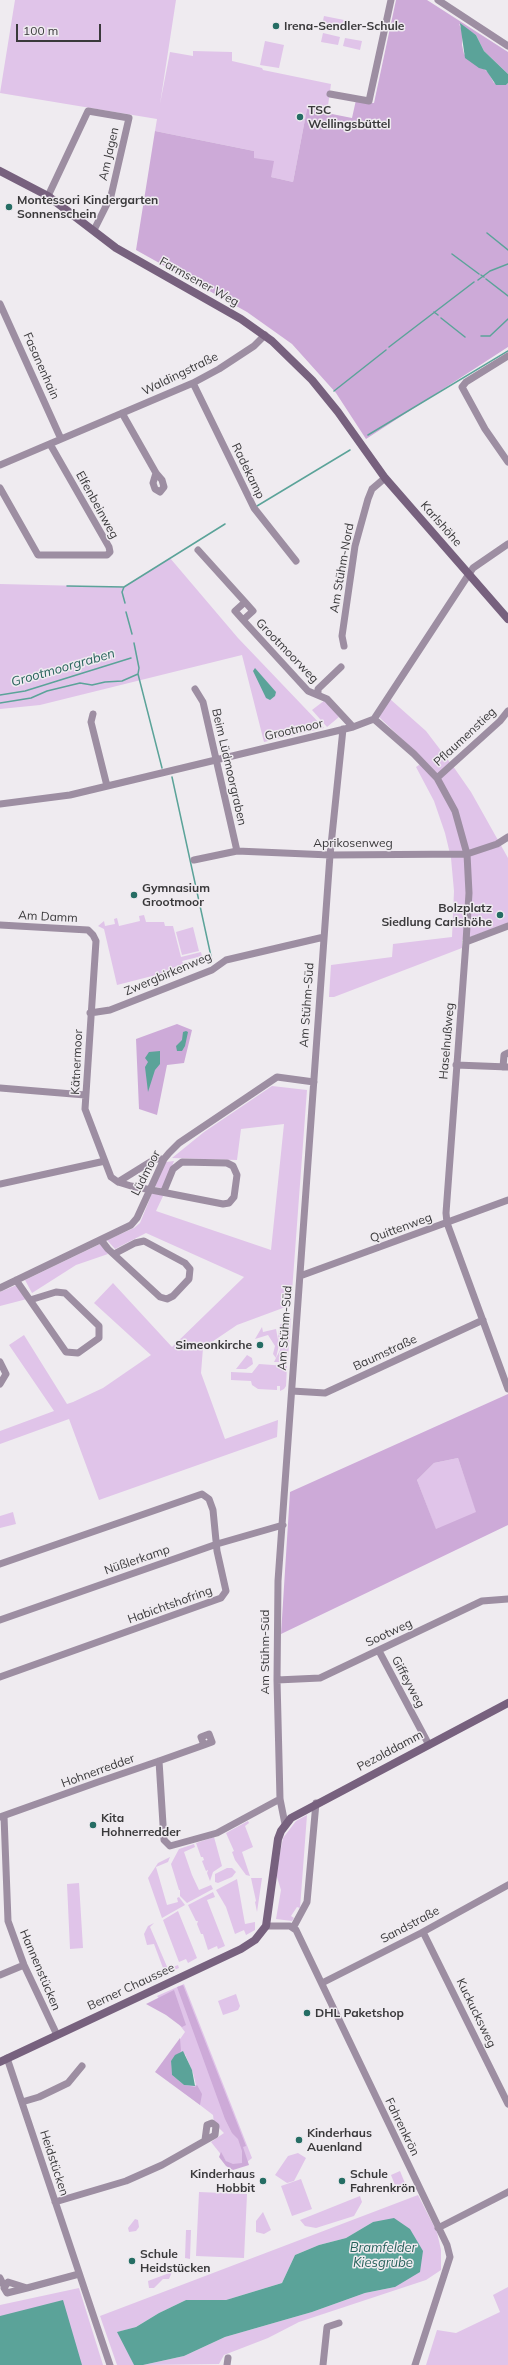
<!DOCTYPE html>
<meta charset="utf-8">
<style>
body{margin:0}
#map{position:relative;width:508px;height:2365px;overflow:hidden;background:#efebf0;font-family:Mulish,sans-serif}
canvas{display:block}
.scale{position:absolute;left:16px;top:24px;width:85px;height:18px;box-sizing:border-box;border:2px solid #3a393b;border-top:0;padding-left:5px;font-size:12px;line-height:14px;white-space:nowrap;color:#3a393b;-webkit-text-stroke:3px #efebf0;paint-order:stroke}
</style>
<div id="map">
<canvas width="508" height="2365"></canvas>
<div class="scale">100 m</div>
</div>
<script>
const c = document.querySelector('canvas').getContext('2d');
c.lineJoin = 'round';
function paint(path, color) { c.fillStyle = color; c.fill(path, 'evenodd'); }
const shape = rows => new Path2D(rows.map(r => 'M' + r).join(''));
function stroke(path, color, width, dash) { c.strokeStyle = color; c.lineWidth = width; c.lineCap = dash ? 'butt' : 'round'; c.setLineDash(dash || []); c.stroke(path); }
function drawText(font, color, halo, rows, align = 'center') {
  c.font = font + ' Mulish,sans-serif'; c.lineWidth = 3; c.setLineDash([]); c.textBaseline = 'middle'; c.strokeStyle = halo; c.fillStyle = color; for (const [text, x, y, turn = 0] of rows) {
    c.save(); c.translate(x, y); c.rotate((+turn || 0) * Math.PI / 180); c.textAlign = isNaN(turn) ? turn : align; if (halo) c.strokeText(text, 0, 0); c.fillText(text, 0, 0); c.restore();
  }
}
paint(shape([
 [15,0,176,0,160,104,170,52,193,56,193,51,232,52,232,61,262,68,263,70,331,84,327,113,307,109,293,182,271,177,254,158,254,151,155,131,157,119,0,93],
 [324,16,344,20,342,29,322,25],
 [323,33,340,37,338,45,321,42],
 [345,38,362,41,360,50,343,46],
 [265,41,284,45,279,68,260,65],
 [170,558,238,638,324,728,264,742,242,655,40,705,0,709,0,584,124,587],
 [390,699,426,731,455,769,471,792,508,858,508,923,462,940,462,948,334,997,329,997,331,965,392,957,393,944,452,937,454,891,451,858,445,833,434,801,416,767,425,761,379,717],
 [325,700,339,717,327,727,312,710],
 [144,915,146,922,164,922,165,926,173,926,181,957,201,952,202,956,182,961,183,963,202,959,203,963,117,985,104,929,98,926,104,921,105,926,115,924,114,919,117,918,119,926,140,921,139,916],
 [193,927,199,951,182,955,176,932],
 [272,1086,307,1090,291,1305,237,1325,203,1348,201,1373,225,1439,278,1420,277,1437,99,1500,69,1419,0,1444,0,1431,54,1411,9,1345,24,1335,67,1404,73,1402,103,1388,151,1355,94,1303,113,1283,172,1347,244,1277,146,1233,115,1249,107,1240,134,1228,140,1223,153,1191,164,1194,156,1211,271,1250,284,1124,241,1129,237,1160,172,1158,204,1132],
 [174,1161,163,1189,154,1186,166,1162],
 [102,1243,108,1254,76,1265,32,1293,25,1280],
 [19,1284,27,1299,0,1306,0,1292],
 [288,1318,291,1318,288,1358,285,1362,274,1362,280,1350,278,1335,280,1325],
 [262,1327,263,1332,276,1329,279,1345,276,1358,273,1354,275,1346,268,1335,255,1339],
 [247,1355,252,1358,253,1364,246,1369,236,1369],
 [259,1364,287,1366,286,1386,284,1389,280,1391,280,1386,277,1386,277,1390,258,1389,252,1385,251,1381,231,1380,231,1372,252,1373],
 [458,1458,477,1513,436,1530,417,1480,434,1463],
 [13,1512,16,1524,0,1528,0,1516],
 [307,1815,300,1908,297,1907,291,1916,294,1918,292,1921,276,1919,281,1890,276,1874,283,1838,296,1821],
 [248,1821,249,1823,245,1826,253,1847,242,1852,250,1876,246,1875,235,1860,232,1852,234,1851,226,1833],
 [214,1837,222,1866,213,1872,210,1881,207,1873,208,1870,206,1871,202,1861,204,1860,203,1857,201,1857,196,1843],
 [194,1844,195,1847,184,1852,192,1875,199,1890,211,1885,213,1889,187,1903,180,1896,180,1890,179,1890,171,1864,179,1849],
 [170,1857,168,1862,156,1867,167,1905,178,1902,177,1898,179,1897,185,1905,162,1918,148,1878,158,1863],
 [227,1868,232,1868,236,1872,232,1877,218,1883,215,1882,215,1874],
 [251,1878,262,1878,257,1912,255,1902,256,1901],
 [237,1879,245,1924,255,1922,255,1930,246,1935,244,1930,235,1934,226,1907,216,1890],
 [79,1883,83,1948,70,1949,67,1884],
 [213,1892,215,1897,207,1900,225,1946,218,1949,217,1946,208,1950,203,1934,201,1934,197,1924,198,1921,196,1921,188,1905],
 [178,1911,197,1958,188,1963,186,1959,179,1962,163,1920],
 [154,1923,150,1927,168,1969,178,1965,179,1968,160,1976,159,1973,163,1968,154,1944,147,1945,144,1934,148,1926],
 [184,1984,252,2158,242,2166,231,2167,211,2142,224,2133,214,2123,213,2115,157,2072,185,2032,157,1996],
 [185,2054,193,2073,196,2085,184,2085,172,2075],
 [236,1994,240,2006,238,2010,223,2015,218,2001],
 [298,2153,306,2158,294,2181,287,2183,275,2175,288,2156],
 [400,2171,407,2188,392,2194,390,2188,395,2185,391,2175],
 [301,2179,312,2209,292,2216,281,2186],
 [199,2192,247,2194,244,2258,196,2256],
 [418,2195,437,2232,441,2250,441,2270,426,2280,299,2322,268,2338,224,2355,219,2364,143,2365,184,2356,225,2337,312,2312,365,2293,395,2287,373,2222,346,2238,319,2245,295,2255,282,2283,226,2300,186,2300,159,2313,136,2327,118,2332,134,2365,117,2365,100,2316],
 [360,2196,362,2202,354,2216,316,2228,305,2226,300,2220],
 [263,2212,271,2230,264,2234,256,2232,256,2221],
 [135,2219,138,2220,139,2227,136,2231,129,2232,128,2228],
 [186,2230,191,2230,190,2259,185,2258],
 [172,2272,169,2279,163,2279,154,2288,149,2288,148,2281],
 [508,2287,508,2365,426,2365,437,2330,456,2333,500,2312,493,2295],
 [79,2288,103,2365,0,2365,0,2305]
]), '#e0c4e9');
paint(shape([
 [396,0,427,0,508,52,508,74,484,51,476,35,459,24,463,32,462,45,464,54,488,72,494,83,506,85,508,83,508,347,366,439,336,393,292,344,247,312,136,250,155,131,254,151,254,158,274,161,271,177,293,182,307,109,352,118,356,100,374,103],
 [177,1024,192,1030,184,1063,167,1065,157,1115,139,1109,136,1039],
 [508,1394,508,1525,281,1634,290,1492],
 [458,1458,476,1512,436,1529,417,1480,434,1463],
 [183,1985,246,2146,243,2147,249,2165,233,2170,226,2166,219,2157,221,2152,226,2161,233,2164,242,2163,242,2151,238,2139,232,2133,225,2119,177,1987],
 [174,1990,186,2025,182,2027,166,2015,146,2004],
 [180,2038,181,2051,171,2061,172,2075,184,2085,195,2087,197,2085,202,2094,200,2105,155,2072]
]), '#cdaad8');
paint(shape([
 [460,23,476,35,484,51,508,74,508,83,506,85,496,85,486,70,479,68,465,58],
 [255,668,276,692,275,696,270,700,266,698,253,671],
 [186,1031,188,1032,185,1046,182,1051,177,1051,176,1046,182,1040,183,1032],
 [160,1051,160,1064,155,1070,148,1092,145,1067,148,1062,145,1058,149,1052],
 [183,2051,192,2070,195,2086,184,2085,172,2075,171,2061,175,2055],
 [394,2218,410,2229,423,2251,420,2272,395,2287,365,2293,312,2312,225,2337,184,2356,143,2365,134,2365,117,2332,136,2327,159,2313,186,2300,226,2300,282,2283,295,2255,319,2245,346,2238,373,2222],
 [63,2300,82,2365,0,2365,0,2316]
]), '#5ba399');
stroke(shape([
 [487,233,508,250],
 [452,254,479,274],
 [481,275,484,277],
 [486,279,508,296],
 [478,280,490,271,508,264],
 [434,312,438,315],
 [441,318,465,337],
 [481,336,490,336,508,319],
 [389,347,474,282],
 [334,391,386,350],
 [368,435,508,351],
 [257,506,350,450],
 [67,586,124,587],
 [125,603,122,592,124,587,225,524],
 [126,612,132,634],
 [134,643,139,668,138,674,162,768],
 [0,695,25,691,131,658],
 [0,703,31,698,47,691,80,683,92,685,105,682,122,681,138,674],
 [172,777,212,961]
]), '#5ba399', 1.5);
stroke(shape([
 [438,0,508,46],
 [330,94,369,101,391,0],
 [48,196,88,111,129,118,111,196,94,230],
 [0,304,61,439],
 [508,356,466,382,462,387,485,429,508,462],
 [193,383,254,508,296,561],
 [122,413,156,473,162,480,164,487,160,492,155,489,153,483,156,473],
 [0,465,193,383,219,369,254,346,265,335],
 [0,488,38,555,107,555,110,552,109,547,50,444],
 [198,550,245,602],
 [243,620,235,611,245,602,253,611,243,620,308,691,327,699,353,727],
 [344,646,342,636,355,546,368,499,372,489,385,478],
 [195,689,203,702,237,851],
 [318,695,318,689,341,667],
 [93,714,91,722,107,786],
 [374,719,414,754,437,778,455,811,467,854,469,893,466,942,446,1213,447,1223,508,1389],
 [437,778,500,721,508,711],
 [0,804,70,795,353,727,374,719,469,574,473,568,508,544],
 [194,860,237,851,330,855,467,854,497,844,508,837],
 [0,925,88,930,93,935,96,941,85,1109,111,1177,118,1182,131,1186,223,1204,229,1203,234,1197,237,1175,233,1166,227,1163,182,1162,173,1169,164,1191],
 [466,942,508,926],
 [90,1013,110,1010,212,970,226,960,324,937],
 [456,1065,508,1067],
 [503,1067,504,1055,508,1053],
 [0,1088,85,1095],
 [118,1182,155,1159,164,1159],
 [0,1184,105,1161],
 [101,1240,108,1249,160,1297,167,1299,173,1296,189,1279,190,1269,185,1263,144,1241,135,1243,114,1254],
 [300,1276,508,1200],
 [16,1280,66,1352,78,1353,99,1338,99,1326,65,1293,56,1292,30,1300],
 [0,1288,131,1225,137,1218,164,1159,169,1153,179,1143,277,1077,314,1082],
 [0,1362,6,1374,0,1384],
 [292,1391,325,1393,483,1320],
 [0,1564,202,1494,209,1499,213,1510,217,1551,226,1591,221,1598,0,1677],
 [0,1620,217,1544,283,1525],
 [379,1651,429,1745],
 [277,1680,320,1678,482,1601,508,1599],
 [159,1761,164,1840,170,1846,217,1833,280,1799],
 [4,1816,8,1921,24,1965,57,2035],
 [0,1817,98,1782,159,1761,204,1745,212,1742,209,1734,201,1737,204,1745],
 [285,1824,280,1799,277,1680,278,1581,330,855,343,729],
 [266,1926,290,1926,296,1930,447,2245,450,2257,415,2365],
 [293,1928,307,1902,316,1803],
 [423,1932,508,2104],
 [0,1975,24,1965],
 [322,1983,421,1933,508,1885],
 [7,2058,110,2365],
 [22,2102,39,2097,68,2083,82,2066],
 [55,2202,126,2181,162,2165,215,2135,216,2126,212,2123,207,2125,205,2140],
 [438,2228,508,2192],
 [0,2278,4,2286],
 [27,2288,7,2293,4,2288,8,2282,27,2288,79,2274],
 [227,2365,228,2358],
 [323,2365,327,2327,339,2323]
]), '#9d8ea2', 7);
stroke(shape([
 [0,171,48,196,116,248,241,319,272,341,312,380,338,412,385,478,508,619],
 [0,2062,241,1949,255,1940,266,1926,278,1839,281,1831,291,1818,508,1703]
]), '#77617e', 8);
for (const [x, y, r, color] of [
 [276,26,4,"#256d64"],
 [300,117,4,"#256d64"],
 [9,207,4,"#256d64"],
 [134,895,4,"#256d64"],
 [500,915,4,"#256d64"],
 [260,1345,4,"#256d64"],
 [93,1825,4,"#256d64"],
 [307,2013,4,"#256d64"],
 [299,2140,4,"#256d64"],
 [263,2181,4,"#256d64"],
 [342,2181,4,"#256d64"],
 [132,2261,4,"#256d64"]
]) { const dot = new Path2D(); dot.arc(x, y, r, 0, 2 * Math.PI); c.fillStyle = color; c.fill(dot); stroke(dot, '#efebf0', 1.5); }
drawText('bold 12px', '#3a393b', '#efebf0', [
 ["Irena-Sendler-Schule",284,26],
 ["TSC",308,110],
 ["Wellingsbüttel",308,124],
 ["Montessori Kindergarten",17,200],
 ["Sonnenschein",17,214],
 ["Gymnasium",142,888],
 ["Grootmoor",142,902],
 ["Bolzplatz",492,908,"right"],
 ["Siedlung Carlshöhe",492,922,"right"],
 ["Simeonkirche",252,1345,"right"],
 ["Kita",101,1818],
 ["Hohnerredder",101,1832],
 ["DHL Paketshop",315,2013],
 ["Kinderhaus",307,2133],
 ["Auenland",307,2147],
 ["Kinderhaus",255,2174,"right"],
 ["Hobbit",255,2188,"right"],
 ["Schule",350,2174],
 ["Fahrenkrön",350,2188],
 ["Schule",140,2254],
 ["Heidstücken",140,2268]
], 'left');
drawText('12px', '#3a393b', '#efebf0', [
 ["Am Jagen",109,154,-77],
 ["Farmsener Weg",199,282,29],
 ["Fasanenhain",41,366,66],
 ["Waldingstraße",180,374,-26],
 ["Radekamp",248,471,64],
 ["Elfenbeinweg",97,505,61],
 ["Karlshöhe",441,524,49],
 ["Am Stühm-Nord",342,568,-80],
 ["Grootmoorweg",287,651,46],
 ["Grootmoor",294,730,-13],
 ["Pflaumenstieg",465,737,-43],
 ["Beim Lüdmoorgraben",229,767,77],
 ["Aprikosenweg",353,843],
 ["Am Damm",48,917,3],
 ["Zwergbirkenweg",168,974,-23],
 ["Am Stühm-Süd",307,1005,-86],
 ["Haselnußweg",447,1041,-85],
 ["Kätnermoor",77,1062,-87],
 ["Lüdmoor",146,1173,-63],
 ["Quittenweg",401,1228,-20],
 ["Am Stühm-Süd",285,1328,-86],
 ["Baumstraße",385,1353,-25],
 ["Nüßlerkamp",137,1560,-19],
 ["Habichtshofring",170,1605,-20],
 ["Sootweg",389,1633,-25],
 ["Am Stühm-Süd",265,1652,-90],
 ["Giffeyweg",408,1682,62],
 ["Pezolddamm",390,1751,-28],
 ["Hohnerredder",98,1771,-20],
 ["Sandstraße",410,1925,-28],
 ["Hannenstücken",40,1970,67],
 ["Berner Chaussee",131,1987,-25],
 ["Kuckucksweg",476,2013,64],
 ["Fahrenkrön",402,2127,64],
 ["Heidstücken",54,2163,72]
]);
drawText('italic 13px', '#28635c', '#efebf0', [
 ["Grootmoorgraben",63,668,-16],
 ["Bramfelder",383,2248],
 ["Kiesgrube",383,2263]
]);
</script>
